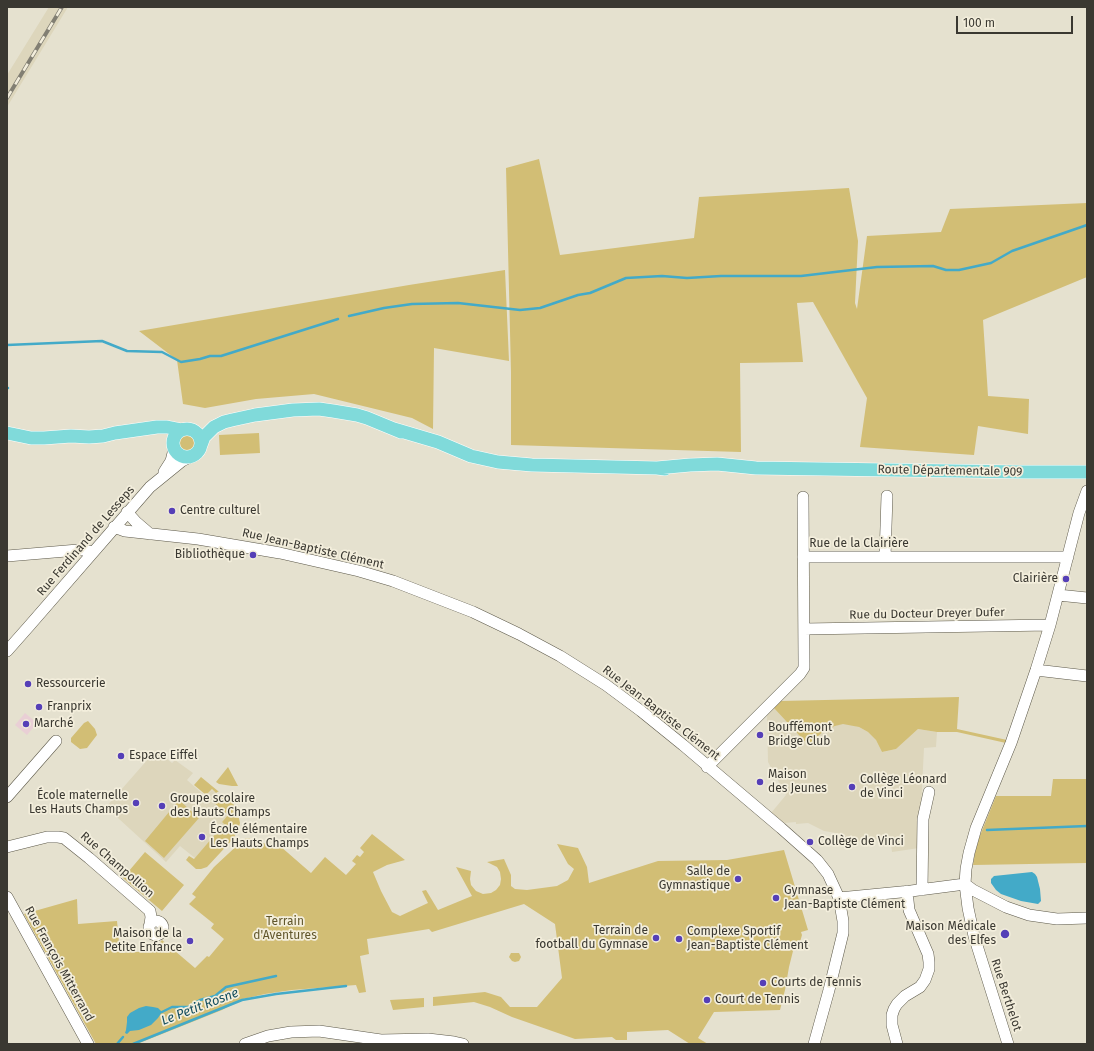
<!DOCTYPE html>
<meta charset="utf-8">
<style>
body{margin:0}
#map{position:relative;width:1094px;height:1051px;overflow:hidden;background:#e5e1cf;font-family:"Fira Sans",sans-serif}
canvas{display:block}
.frame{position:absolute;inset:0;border:8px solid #3a3831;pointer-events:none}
.scale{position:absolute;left:956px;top:16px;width:117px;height:18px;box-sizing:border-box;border:2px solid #3a3831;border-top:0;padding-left:5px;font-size:12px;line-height:14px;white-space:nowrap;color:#3a3831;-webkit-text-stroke:3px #f3eedc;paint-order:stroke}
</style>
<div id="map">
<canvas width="1094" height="1051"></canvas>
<div class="frame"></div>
<div class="scale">100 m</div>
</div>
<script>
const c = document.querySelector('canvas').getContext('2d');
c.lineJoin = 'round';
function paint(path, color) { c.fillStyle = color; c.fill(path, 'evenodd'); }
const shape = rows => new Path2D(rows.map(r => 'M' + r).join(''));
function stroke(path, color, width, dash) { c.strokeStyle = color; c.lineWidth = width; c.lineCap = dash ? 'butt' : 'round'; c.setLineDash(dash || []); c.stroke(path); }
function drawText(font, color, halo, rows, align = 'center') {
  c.font = font + ' "Fira Sans",sans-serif'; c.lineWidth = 3.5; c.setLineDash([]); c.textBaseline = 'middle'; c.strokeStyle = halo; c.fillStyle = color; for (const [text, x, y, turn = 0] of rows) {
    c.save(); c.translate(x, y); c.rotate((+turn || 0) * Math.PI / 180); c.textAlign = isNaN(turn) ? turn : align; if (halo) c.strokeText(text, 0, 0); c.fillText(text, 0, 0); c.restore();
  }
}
paint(shape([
 [25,713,37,723,27,735,15,725]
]), '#e9cfd5');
paint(shape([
 [49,7,68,7,7,107,7,75],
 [773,707,810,747,816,738,825,730,840,724,848,724,859,727,868,732,876,740,882,752,896,749,918,729,937,732,936,747,924,748,919,848,892,852,890,837,843,844,842,834,824,831,808,823,796,824,796,822,784,823,771,813,786,795,768,762,767,714],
 [156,750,172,763,175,760,193,773,187,780,205,796,212,790,221,797,215,805,227,816,222,822,224,824,195,858,180,846,166,862,106,807]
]), '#ddd6bc');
paint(shape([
 [539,159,560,255,694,238,699,197,849,188,858,241,855,303,857,309,867,236,941,232,950,209,1087,203,1087,277,983,320,988,396,1029,399,1028,434,978,426,974,455,860,447,867,398,813,302,797,303,803,362,740,363,741,452,511,445,511,372,506,168],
 [505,270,509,361,434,348,433,429,412,418,314,394,256,399,205,408,183,404,177,360,139,331,409,285],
 [259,433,260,453,220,455,219,435],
 '179 443a8 8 0 1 1 16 0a8 8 0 1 1-16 0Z',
 [959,697,957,729,1007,740,1006,743,957,732,937,732,918,729,896,749,882,752,876,740,868,732,859,727,843,724,835,726,825,730,816,738,810,747,773,707,780,701],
 [88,721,95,729,97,735,87,748,80,749,71,742,71,738,84,723],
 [228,767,238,786,232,786,219,784,216,782],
 [201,777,218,791,219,791,216,793,212,789,206,795,194,785],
 [1053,779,1087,779,1087,863,973,865,975,853,979,838,996,796,1051,796],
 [222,794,232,802,237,810,240,823,238,830,233,839,207,867,201,869,196,869,186,860,189,856,194,859,224,824,222,822,228,815,214,803],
 [179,800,199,818,164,858,145,841],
 [372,834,405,860,387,865,373,872,381,891,392,912,400,916,428,903,422,891,426,890,438,910,472,896,456,867,471,871,470,879,471,885,476,891,483,894,491,893,496,890,500,885,501,879,500,872,497,867,487,862,504,859,511,875,511,886,515,889,527,890,557,886,568,880,574,869,568,864,557,844,578,848,587,867,589,883,658,861,727,860,784,850,808,930,801,932,802,935,800,942,797,943,794,947,789,967,785,990,780,1010,714,1012,698,1038,708,1044,690,1044,668,1030,627,1032,627,1040,616,1040,612,1037,575,1039,512,1017,490,1007,474,1002,433,1006,433,997,485,992,501,997,510,1007,537,1007,562,978,555,924,524,904,432,932,429,929,367,939,369,954,360,956,366,992,359,993,356,985,292,990,265,994,243,999,222,1010,137,1044,96,1044,24,914,77,899,78,924,117,921,120,953,152,951,162,940,195,968,207,956,209,957,224,939,211,928,214,924,189,904,196,897,192,894,214,867,243,840,247,838,252,839,257,842,280,846,311,873,325,857,346,875,356,864,352,861,357,855,360,857,364,852,360,848],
 [145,852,184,885,162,911,123,878],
 [511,953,519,953,521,957,519,961,515,962,512,961,509,957],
 [424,998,424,1007,393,1010,390,1000]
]), '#d2be75');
paint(shape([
 [1032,872,1035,874,1037,877,1040,889,1041,901,1038,904,1021,901,1001,894,996,890,991,883,991,879,994,876],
 [146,1006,153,1007,158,1008,162,1012,158,1018,151,1025,139,1030,130,1031,127,1034,125,1033,126,1030,127,1022,127,1017,130,1013,139,1008]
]), '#43aac8');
stroke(shape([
 [349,316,384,308,412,304,458,303,520,310,540,308,578,295,590,293,626,278,662,276,687,278,721,276,801,276,877,267,933,266,946,270,959,270,991,263,1012,251,1087,225],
 [7,345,102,341,127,351,162,352,181,362,200,359,210,356,221,356,338,319],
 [7,388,8,388],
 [987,830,1087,826],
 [162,1012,172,1007,188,1007,200,1000,215,996,226,987,276,976],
 [117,1044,123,1037],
 [133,1044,242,1000,276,994,346,986]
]), '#43aac8', 2.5);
const minor = shape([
 [164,472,171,461,173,453,173,445],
 [127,512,136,522,150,534],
 [114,527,125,531,198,539,280,553,359,571,393,581,473,612,519,634,560,656,606,685,641,711,683,745,781,828,817,860,828,874,839,898,843,921,843,933,829,990,814,1044],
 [7,556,78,550,85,550,93,552],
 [803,557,1068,557],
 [885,557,887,496],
 [1058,595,1087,598],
 [804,629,1050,625],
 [7,651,30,625,150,487,182,461,192,456],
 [1036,670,1087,676],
 [707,767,800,674,804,668,804,663,803,497],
 [7,797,56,741],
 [7,847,47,837,58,837,64,838,89,858,150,911,151,917,150,924],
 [965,884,973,890,1006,907,1029,915,1057,919,1087,918],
 [922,890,923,819,929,792],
 [7,897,88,1044],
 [839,898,911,891,965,884],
 '149 928a7 7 0 1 1 14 0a7 7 0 1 1-14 0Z',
 [245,1044,268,1036,291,1032,319,1031,381,1040,428,1039,454,1042,463,1044],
 [897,1044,892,1025,892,1015,894,1009,897,1004,905,996,920,987,925,980,929,969,929,962,928,954,909,910,907,891],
 [1008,1044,974,936,968,908,965,884,966,869,969,853,976,828,1011,743,1036,670,1050,625,1079,513,1087,491]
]);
const major = shape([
 [394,429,438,442,471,456,498,462,532,465,657,468,665,469],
 '173 443a14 14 0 1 1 28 0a14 14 0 1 1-28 0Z',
 [7,433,31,438,44,438,71,436,89,437,103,436,115,433,157,427,167,427,182,430],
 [201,445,204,437,214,427,224,422,232,420,255,415,293,410,319,409,333,411,357,415,367,418,401,432],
 [657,468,690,465,717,464,756,468,1023,472,1087,472]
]);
stroke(minor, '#5c5849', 12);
stroke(major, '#fff', 14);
stroke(minor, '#fff', 11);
stroke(major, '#80dada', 13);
const rail = shape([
 [7,98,62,7]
]);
stroke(rail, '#827f73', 4);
stroke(rail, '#f3eedc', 2.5, [8]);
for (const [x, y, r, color] of [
 [172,511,4,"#553fb7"],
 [253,555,4,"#553fb7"],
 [1066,579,4,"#553fb7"],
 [28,684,4,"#553fb7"],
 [39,707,4,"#553fb7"],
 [26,724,4,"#553fb7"],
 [760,735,4,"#553fb7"],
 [121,756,4,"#553fb7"],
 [760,782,4,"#553fb7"],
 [852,787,4,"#553fb7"],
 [136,803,4,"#553fb7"],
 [162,806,4,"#553fb7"],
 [202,837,4,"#553fb7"],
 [810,842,4,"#553fb7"],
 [738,879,4,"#553fb7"],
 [776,898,4,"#553fb7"],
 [1005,934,5,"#553fb7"],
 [656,938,4,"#553fb7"],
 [679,939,4,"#553fb7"],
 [190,941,4,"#553fb7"],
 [763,983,4,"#553fb7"],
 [707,1000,4,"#553fb7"]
]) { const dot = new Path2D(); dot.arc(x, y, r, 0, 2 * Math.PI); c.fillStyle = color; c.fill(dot); stroke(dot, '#f3eedc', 1.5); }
drawText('12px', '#3a3831', '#f3eedc', [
 ["Route Départementale 909",950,471,1],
 ["Rue Ferdinand de Lesseps",86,541,-49],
 ["Rue de la Clairière",859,544],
 ["Rue Jean-Baptiste Clément",313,549,13],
 ["Rue du Docteur Dreyer Dufer",927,614,-1],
 ["Rue Jean-Baptiste Clément",661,713,38],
 ["Rue Champollion",117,865,41],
 ["Rue François Mitterrand",59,964,61],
 ["Rue Berthelot",1006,995,72]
]);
drawText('12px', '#3a3831', '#f3eedc', [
 ["Centre culturel",180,511],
 ["Bibliothèque",245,555,"right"],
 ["Clairière",1058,579,"right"],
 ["Ressourcerie",36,684],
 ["Franprix",47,707],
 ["Marché",34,724],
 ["Bouffémont",768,728],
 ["Bridge Club",768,742],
 ["Espace Eiffel",129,756],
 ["Maison",768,775],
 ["des Jeunes",768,789],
 ["Collège Léonard",860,780],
 ["de Vinci",860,794],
 ["École maternelle",128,796,"right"],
 ["Les Hauts Champs",128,810,"right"],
 ["Groupe scolaire",170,799],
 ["des Hauts Champs",170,813],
 ["École élémentaire",210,830],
 ["Les Hauts Champs",210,844],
 ["Collège de Vinci",818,842],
 ["Salle de",730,872,"right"],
 ["Gymnastique",730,886,"right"],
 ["Gymnase",784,891],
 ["Jean-Baptiste Clément",784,905],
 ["Maison Médicale",996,927,"right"],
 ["des Elfes",996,941,"right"],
 ["Terrain de",648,931,"right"],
 ["football du Gymnase",648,945,"right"],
 ["Complexe Sportif",687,932],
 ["Jean-Baptiste Clément",687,946],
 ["Maison de la",182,934,"right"],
 ["Petite Enfance",182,948,"right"],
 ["Courts de Tennis",771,983],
 ["Court de Tennis",715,1000]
], 'left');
drawText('12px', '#61562b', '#f3eedc', [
 ["Terrain",285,922],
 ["d'Aventures",285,936]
]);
drawText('italic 13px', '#154f5f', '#f3eedc', [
 ["Le Petit Rosne",200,1007,-21]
]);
</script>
